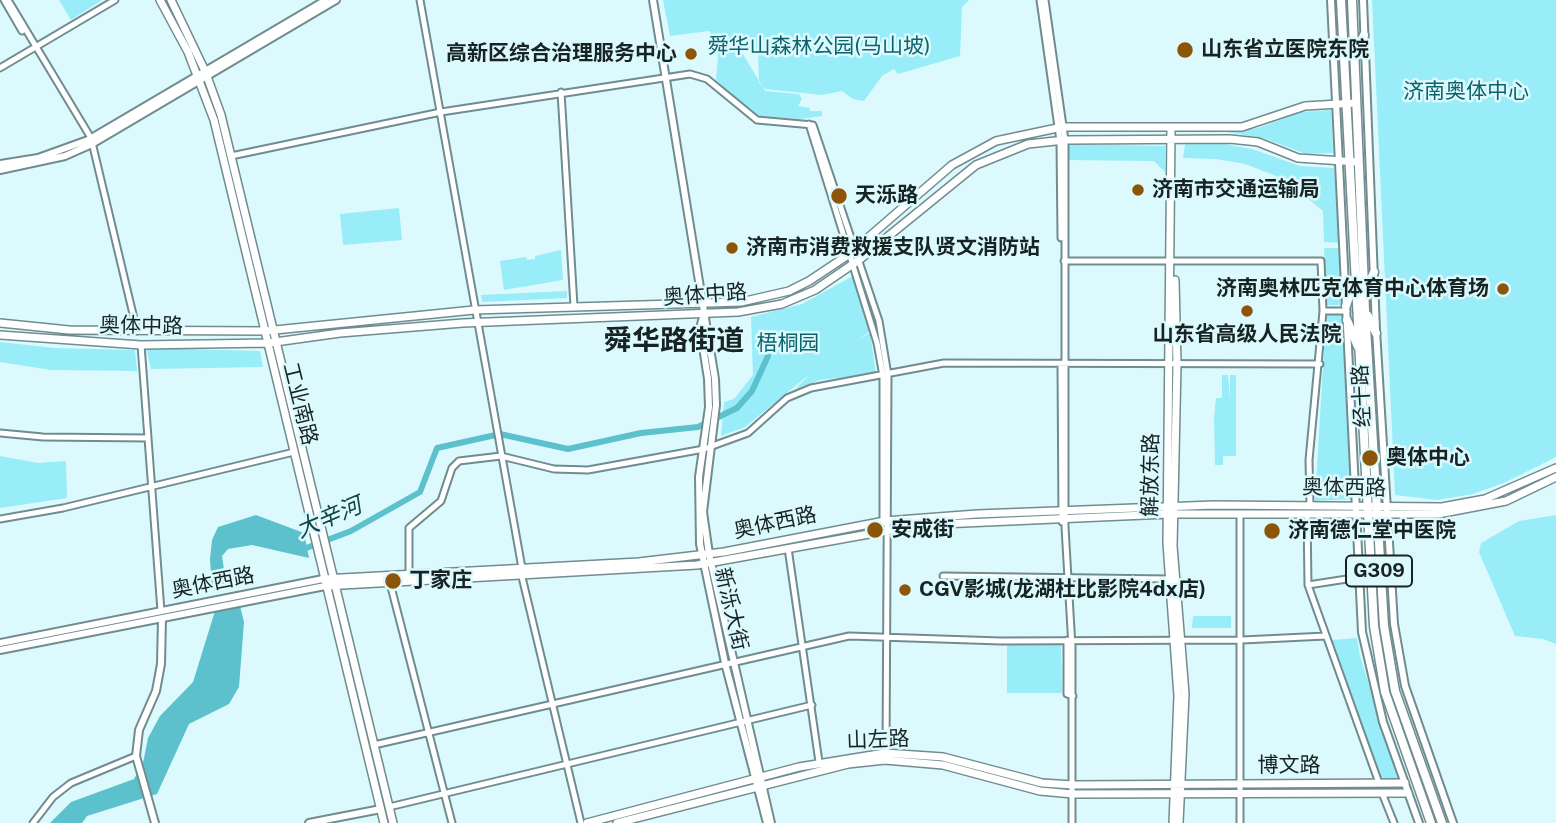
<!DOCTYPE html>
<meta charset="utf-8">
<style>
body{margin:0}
canvas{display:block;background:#dcfafd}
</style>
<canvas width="1556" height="823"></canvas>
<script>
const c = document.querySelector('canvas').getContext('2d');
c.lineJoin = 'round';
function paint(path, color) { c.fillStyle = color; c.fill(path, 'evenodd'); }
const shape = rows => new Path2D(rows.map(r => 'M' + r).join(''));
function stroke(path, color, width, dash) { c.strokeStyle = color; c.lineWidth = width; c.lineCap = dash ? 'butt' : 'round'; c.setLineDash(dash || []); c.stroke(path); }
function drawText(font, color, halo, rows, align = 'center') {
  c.font = font + ' "Public Sans","Noto Sans SC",sans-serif'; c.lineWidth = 5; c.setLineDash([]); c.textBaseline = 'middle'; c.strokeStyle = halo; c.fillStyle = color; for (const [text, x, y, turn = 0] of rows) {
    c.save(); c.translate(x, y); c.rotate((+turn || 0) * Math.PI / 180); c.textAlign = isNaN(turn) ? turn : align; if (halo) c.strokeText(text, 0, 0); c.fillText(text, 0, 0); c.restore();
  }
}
paint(shape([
 [59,0,102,0,71,20],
 [663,0,969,0,962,7,960,56,898,74,894,69,882,76,864,101,853,99,842,91,822,95,765,89,759,83,758,51,718,42,709,31,670,36],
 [1372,0,1556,0,1556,457,1506,482,1473,494,1437,500,1395,495],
 [716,45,741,51,765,91,799,94,802,99,798,106,810,108,810,111,822,111,822,116,800,119,760,116,749,110,716,80,718,57],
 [1331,110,1333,153,1306,154,1263,138,1226,132,1258,128,1300,112],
 [1062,144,1165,146,1165,172,1154,161,1063,160],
 [1185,144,1224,144,1252,149,1300,166,1334,168,1340,243,1324,242,1323,211,1284,179,1245,164,1216,159,1183,158],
 [399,208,402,240,343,245,340,214],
 [1324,248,1339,248,1341,305,1327,305],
 [561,250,563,280,504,290,500,261,526,257,527,260,535,259,535,256],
 [851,277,855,279,869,332,859,339,870,333,876,374,820,380,795,389,810,374,745,427,721,436,724,402,734,399,753,375,751,317,802,304],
 [567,291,567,298,482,302,481,295],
 [1326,315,1342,315,1354,499,1315,501],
 [0,342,55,348,135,350,137,371,51,370,0,362],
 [146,348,260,351,263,367,151,369],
 [1222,375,1228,375,1230,399,1230,375,1236,375,1236,456,1223,456,1223,465,1215,465,1214,418,1216,398,1222,398],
 [0,456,38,463,66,461,67,498,0,508],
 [1556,515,1556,644,1543,639,1515,636,1479,552,1481,543,1519,521],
 [1193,616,1231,616,1231,628,1192,628],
 [1357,638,1360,656,1399,779,1376,779,1332,640],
 [1061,643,1062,693,1007,693,1007,644]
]), '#98edf8');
paint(shape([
 [256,515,304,533,309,558,252,545,228,549,222,556,226,583,230,588,212,590,210,559,212,540,218,527],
 [240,606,244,622,239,687,229,704,189,724,157,794,87,816,82,823,50,823,71,802,134,779,143,763,148,738,160,716,193,682,215,611]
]), '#5dc1cd');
stroke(shape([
 [301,550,351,531,420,492,437,448,500,434,568,449,641,433,698,427,737,408,752,391,768,356]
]), '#5dc1cd', 6);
const tertiary = shape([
 [4,0,22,31],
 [8,0,91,138,137,331],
 [420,0,522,568],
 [1040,0,1060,141,1061,238],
 [1045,0,1065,140,1065,527,1072,647,1072,823],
 [0,68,115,0],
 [561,92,574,306],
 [809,124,877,343,883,376,883,523],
 [231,156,441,112,690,74,707,79,757,120,813,125,879,321,888,375,886,757],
 [1064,261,1321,261,1323,311,1309,460,1310,505],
 [1323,311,1347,311],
 [141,345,161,611],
 [1061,364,1062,522],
 [0,433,43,437,148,438],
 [1240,514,1240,823],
 [1307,514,1308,585,1379,783],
 [0,519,63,508,294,452],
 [788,548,819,762],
 [409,575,409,528,441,501,452,468,459,461,501,456,554,469,588,470,704,449,748,433,787,398,811,388,944,363,1320,364],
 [943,576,1168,579],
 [522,577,581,823],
 [390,583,452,823],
 [1308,585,1360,577],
 [1067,640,1067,694,1073,696],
 [374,745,849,636,1001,641,1242,640,1326,636],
 [1382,793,1394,823],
 [389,807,812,705],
 [33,823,53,797,71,783,136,756]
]);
const secondary = shape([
 [653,0,715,379,716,405,703,512,709,554,771,823],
 [1331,0,1362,632,1383,722,1419,823],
 [1363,0,1376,330,1394,624,1405,686,1453,823],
 [0,164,38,158,88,140,326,0],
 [0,170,65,156,92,144,336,0],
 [703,317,700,328,708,379,709,407,699,477,700,544,725,663,767,823],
 [0,643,323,579],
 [0,650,325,586],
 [155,823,136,756,139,730,156,691,161,664,162,618],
 [309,823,381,809]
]);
const primary = shape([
 [160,0,188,52,214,120,384,823],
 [171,0,205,71,221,115,393,823],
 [1171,128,1167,543,1178,696,1173,823],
 [1175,280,1177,364,1173,546,1185,694,1179,823],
 [0,323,69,330,265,331,474,310,741,302,789,291,809,281,848,255,952,165,996,141,1062,127,1242,127,1305,106,1356,103],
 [0,335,141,345,268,343,340,333,463,323,738,312,782,304,815,290,859,260,976,165,1028,144,1065,140,1230,139,1258,142,1298,158,1358,162],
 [323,579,639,562,724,552,885,521,977,514,1214,505,1442,507,1485,499,1556,468],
 [325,586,697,565,919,525,1168,514,1438,514,1506,501,1556,477],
 [587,823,799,767,885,753,943,757,1042,783,1073,785,1405,783],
 [617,823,848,764,885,760,943,765,1040,791,1073,794,1408,793]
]);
const trunk = shape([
 [1341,0,1374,626,1385,692,1431,823],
 [1352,0,1365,310,1384,626,1395,691,1442,823],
 [1356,52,1364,35],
 [1366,290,1374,272],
 [1346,306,1354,280],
 [1368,316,1376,333],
 [1347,320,1358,347],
 [1360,577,1370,557]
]);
stroke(tertiary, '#718c8f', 9);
stroke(secondary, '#718c8f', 10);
stroke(primary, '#718c8f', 10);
stroke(trunk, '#718c8f', 11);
stroke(tertiary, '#fff', 5);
stroke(secondary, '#fff', 6);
stroke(primary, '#fff', 7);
stroke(trunk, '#fff', 8);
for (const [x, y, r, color] of [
 [1185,50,9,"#8c5508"],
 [691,54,7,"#8c5508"],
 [1138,190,7,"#8c5508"],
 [839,196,9,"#8c5508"],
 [732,248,7,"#8c5508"],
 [1503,289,7,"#8c5508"],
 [1247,311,7,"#8c5508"],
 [1370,458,9,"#8c5508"],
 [875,530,9,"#8c5508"],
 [1272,531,9,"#8c5508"],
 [393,581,9,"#8c5508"],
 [905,590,7,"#8c5508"]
]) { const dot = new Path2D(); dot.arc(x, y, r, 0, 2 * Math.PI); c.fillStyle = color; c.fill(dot); stroke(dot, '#dcfafd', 2.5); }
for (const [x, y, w] of [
 [1379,571,66]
]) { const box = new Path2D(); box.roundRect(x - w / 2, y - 15.5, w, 31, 5); c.fillStyle = '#dcfafd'; c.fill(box); stroke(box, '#182324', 2); }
drawText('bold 19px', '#182324', null, [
 ["G309",1379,571]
]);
drawText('21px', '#0d636c', '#dcfafd', [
 ["舜华山森林公园(马山坡)",819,47],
 ["济南奥体中心",1466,92],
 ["梧桐园",788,344]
]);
drawText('bold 21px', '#182324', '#dcfafd', [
 ["山东省立医院东院",1201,50],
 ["高新区综合治理服务中心",677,54,"right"],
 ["济南市交通运输局",1152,190],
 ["天泺路",855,196],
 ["济南市消费救援支队贤文消防站",746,248],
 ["济南奥林匹克体育中心体育场",1489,289,"right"],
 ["山东省高级人民法院",1247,335,"center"],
 ["奥体中心",1386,458],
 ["安成街",891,530],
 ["济南德仁堂中医院",1288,531],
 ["丁家庄",409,581],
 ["CGV影城(龙湖杜比影院4dx店)",919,590]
], 'left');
drawText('21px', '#182324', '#dcfafd', [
 ["奥体中路",705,295,-4],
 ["奥体中路",141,326,1],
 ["经十路",1362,396,-93],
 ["工业南路",300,404,76],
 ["解放东路",1151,475,-89],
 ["奥体西路",1344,488,1],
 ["奥体西路",775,523,-12],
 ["奥体西路",213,583,-11],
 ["新泺大街",731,609,77],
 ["山左路",878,740,-2],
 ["博文路",1289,766]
]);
drawText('italic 23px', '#134247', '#dcfafd', [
 ["大辛河",329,518,-23]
]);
drawText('bold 28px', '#182324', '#dcfafd', [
 ["舜华路街道",674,341]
]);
</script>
